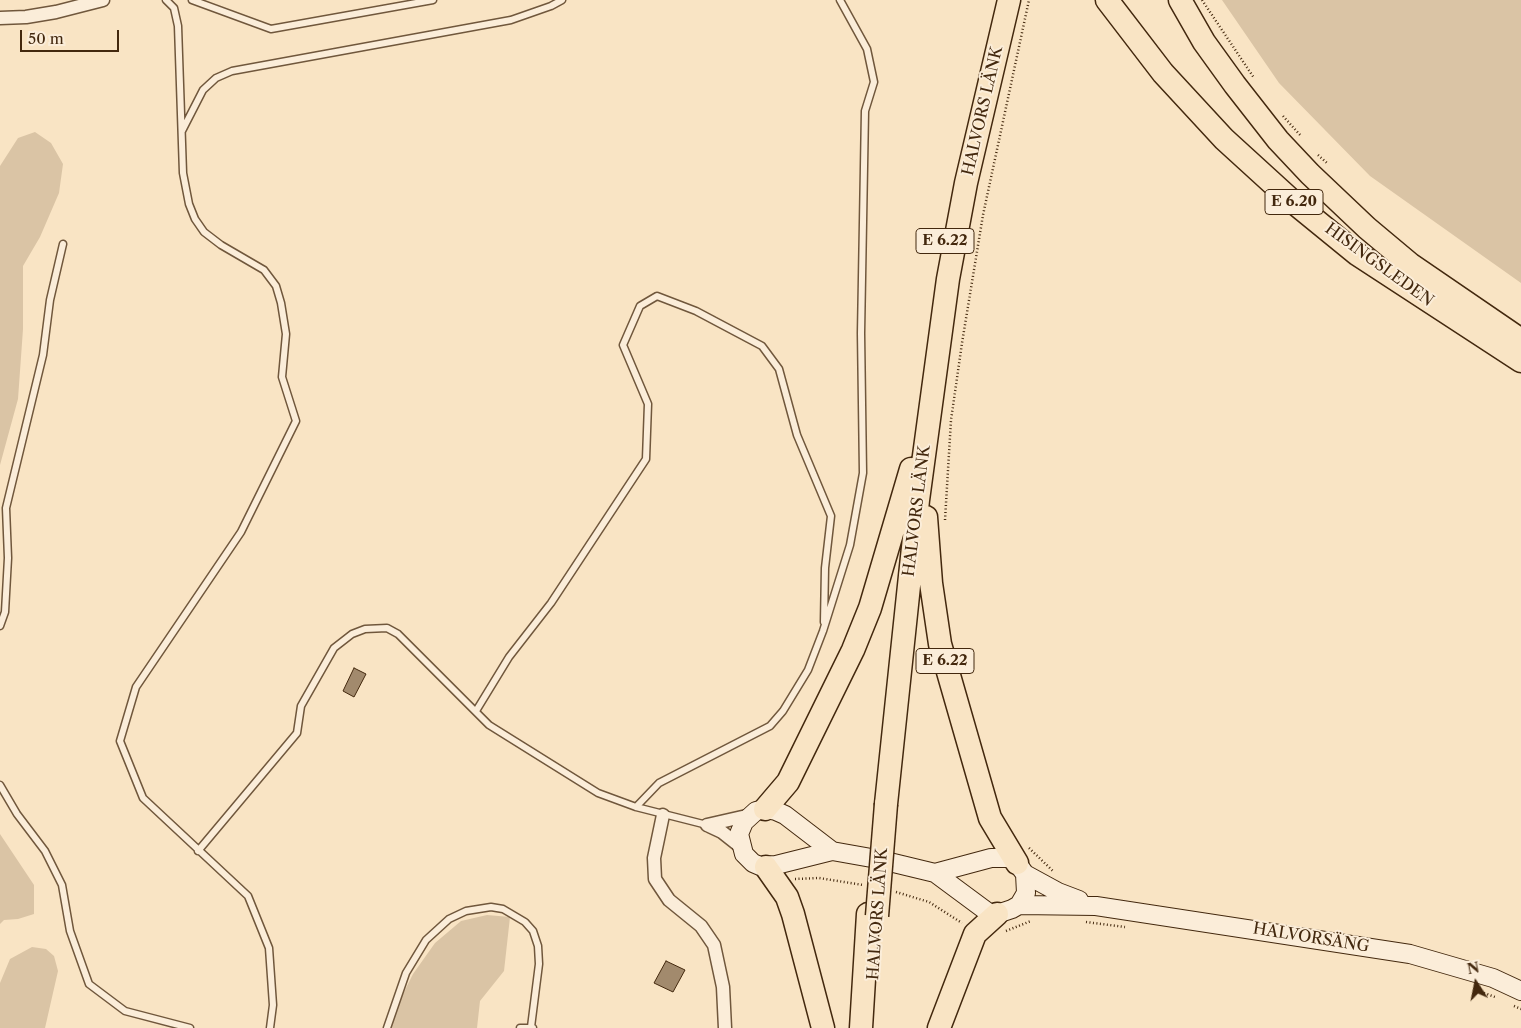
<!DOCTYPE html>
<meta charset="utf-8">
<style>
body{margin:0}
#map{position:relative;width:1521px;height:1028px;overflow:hidden;background:#f9e4c4;font-family:"Libre Caslon Text",serif}
canvas{display:block}
.north{position:absolute;left:1451px;top:958px;width:50px;height:50px;-webkit-text-stroke:4px #fbedd9;paint-order:stroke;rotate:349deg;font-size:14px;font-weight:700;line-height:20px;text-align:center;color:#43280e}
.north::after{content:'';display:block;margin:auto;width:18px;height:22px;background:#43280e;clip-path:polygon(50% 0,100% 100%,50% 72%,0 100%)}
.scale{position:absolute;left:20px;top:30px;width:99px;height:22px;box-sizing:border-box;border:2px solid #43280e;border-top:0;padding-left:6px;font-size:15px;line-height:18px;white-space:nowrap;color:#43280e;-webkit-text-stroke:4px #fbedd9;paint-order:stroke}
</style>
<div id="map">
<canvas width="1521" height="1028"></canvas>
<div class="north">N</div>
<div class="scale">50 m</div>
</div>
<script>
const c = document.querySelector('canvas').getContext('2d');
c.lineJoin = 'round';
function paint(path, color) { c.fillStyle = color; c.fill(path, 'evenodd'); }
const shape = rows => new Path2D(rows.map(r => 'M' + r).join(''));
function stroke(path, color, width, dash) { c.strokeStyle = color; c.lineWidth = width; c.lineCap = dash ? 'butt' : 'round'; c.setLineDash(dash || []); c.stroke(path); }
function drawText(font, color, halo, rows, align = 'center') {
  c.font = font + ' "Libre Caslon Text",serif'; c.lineWidth = 4; c.setLineDash([]); c.textBaseline = 'middle'; c.strokeStyle = halo; c.fillStyle = color; for (const [text, x, y, turn = 0] of rows) {
    c.save(); c.translate(x, y); c.rotate((+turn || 0) * Math.PI / 180); c.textAlign = isNaN(turn) ? turn : align; if (halo) c.strokeText(text, 0, 0); c.fillText(text, 0, 0); c.restore();
  }
}
paint(shape([
 [1222,0,1521,0,1521,283,1370,176,1279,83],
 [35,132,51,143,63,164,59,193,40,237,23,266,23,329,18,399,0,465,0,166,18,138],
 [0,834,34,885,34,914,18,919,4,920,0,924],
 [487,915,510,917,504,971,480,1001,477,1028,391,1028,396,1008,413,974,435,943,461,921],
 [32,947,46,949,54,956,58,971,45,1028,0,1028,0,983,10,959]
]), '#dac4a5');
const building = shape([
 [354,668,366,674,354,697,343,691,354,668],
 [666,961,685,970,673,992,654,983,666,961]
]);
paint(building, '#a28a6d');
stroke(building, '#43280e', 1);
const lane = shape([
 [166,0,174,8,178,26,183,173,189,204,195,219,204,232,221,245,264,270,276,286,281,303,286,334,282,377,296,421,241,532,136,687,120,741,143,798,248,896,269,948,273,1005,270,1028],
 [192,0,271,29,433,0],
 [182,131,203,90,216,78,232,71,511,20,551,6,562,0],
 [0,626,5,612,8,558,6,508,43,355,50,300,63,244],
 [476,711,509,657,551,603,646,459,648,404,623,345,640,306,657,296,696,311,762,346,779,369,797,435,831,516,825,568,824,622],
 [0,785,17,814,45,851,62,885,70,931,89,984,125,1011,190,1028],
 [636,807,659,783,770,726,783,711,808,670,823,631,850,545,863,473,861,333,865,111,874,82,867,49,840,0],
 [198,851,297,733,301,706,334,648,352,634,365,629,387,628,398,634,489,725,598,793,636,807,707,825],
 [387,1028,406,973,426,940,449,919,466,911,491,907,503,909,525,922,533,931,538,946,539,964,531,1027],
 [520,1028,533,1028]
]);
const street = shape([
 [0,18,26,17,56,12,103,0],
 [663,815,654,858,655,879,669,900,701,926,714,945,723,987,725,1028],
 [707,825,751,815],
 [707,825,722,832,741,847]
]);
const secondary = shape([
 [832,851,785,815,776,811,765,809,756,811,744,822,739,834,744,854,753,863,760,866,776,865,832,851,877,859,935,873,989,913,997,914,1012,909,1019,905,1026,893,1025,874,1017,863,1009,858,991,858,935,873],
 [1025,874,1058,892,1079,900],
 [1019,905,1096,906,1410,954,1493,978,1521,991]
]);
const highway = shape([
 [1107,0,1163,73,1224,139,1292,201,1357,254,1521,361],
 [1180,0,1204,42,1235,85,1278,140,1310,174,1367,228,1410,264,1521,340],
 [926,517,931,583,940,644,990,818,1017,863],
 [886,804,918,500,948,279,966,183,1009,0],
 [765,809,788,782,853,650,870,608,911,469],
 [766,867,787,897,793,914,823,1028],
 [861,1028,868,914],
 [939,1028,975,934,997,914]
]);
stroke(lane, '#70573c', 9);
stroke(street, '#70573c', 15);
stroke(secondary, '#43280e', 20);
stroke(highway, '#43280e', 25);
stroke(shape([
 [1202,0,1254,78],
 [1283,116,1301,136],
 [1318,155,1327,163],
 [945,520,951,420,962,343,983,215,1029,0],
 [1029,848,1054,872],
 [795,879,819,878,863,885],
 [896,892,929,902,962,923],
 [1086,922,1125,927],
 [1006,931,1031,921],
 [1484,993,1495,997],
 [1514,1006,1521,1009]
]), '#43280e', 2.5, [1, 2.5]);
stroke(lane, '#fbedd9', 6);
stroke(street, '#fbedd9', 12);
stroke(secondary, '#fbedd9', 18);
stroke(highway, '#f9e4c4', 22);
const highwayBridge = shape([
 [877,916,886,804]
]);
stroke(highwayBridge, '#43280e', 25, []);
stroke(highwayBridge, '#f9e4c4', 22);
for (const [x, y, w] of [
 [1294,202,58],
 [945,241,58],
 [945,661,58]
]) { const box = new Path2D(); box.roundRect(x - w / 2, y - 12.5, w, 25, 4); c.fillStyle = '#fbedd9'; c.fill(box); stroke(box, '#43280e', 1); }
drawText('bold 15px', '#43280e', null, [
 ["E 6.20",1294,202],
 ["E 6.22",945,241],
 ["E 6.22",945,661]
]);
drawText('16px', '#43280e', '#fbedd9', [
 ["HALVORS LÄNK",983,111,-77],
 ["HISINGSLEDEN",1379,265,36],
 ["HALVORS LÄNK",917,511,-83],
 ["HALVORS LÄNK",878,914,-86],
 ["HALVORSÄNG",1311,938,9]
]);
</script>
